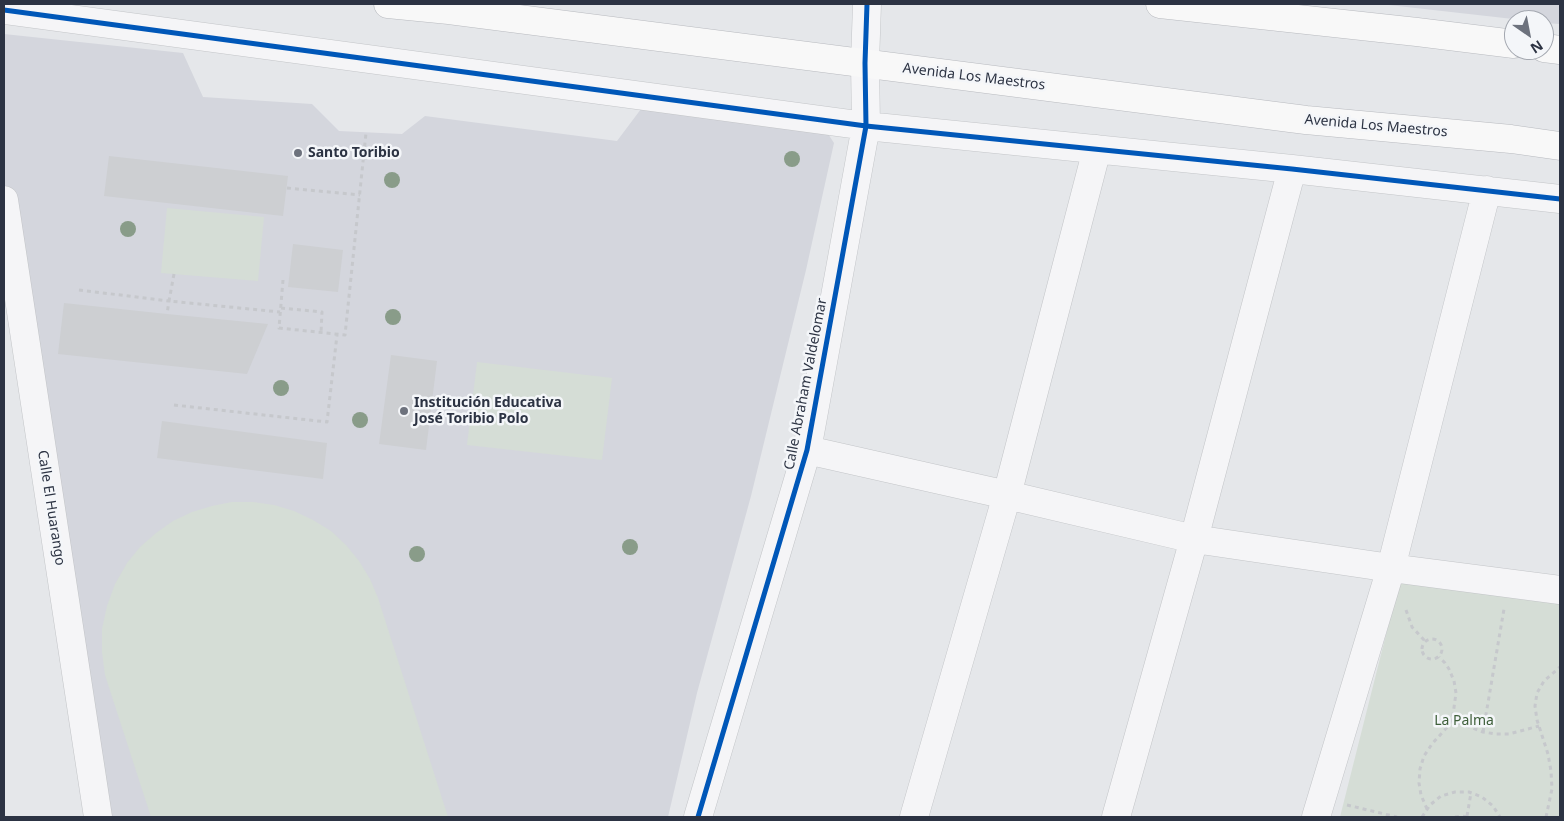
<!DOCTYPE html>
<meta charset="utf-8">
<style>
body{margin:0}
#map{position:relative;width:1564px;height:821px;overflow:hidden;background:#e5e7ea;font-family:"Noto Sans",sans-serif}
canvas{display:block}
.frame{position:absolute;inset:0;border:5px solid #2c3343;pointer-events:none}
.north{position:absolute;left:1504px;top:10px;width:50px;height:50px;box-sizing:border-box;background:#f4f6f9;border:1px solid #a4a8b0;border-radius:50%;rotate:147deg;font-size:14px;font-weight:700;line-height:20px;text-align:center;color:#2c3343}
.north::after{content:'';display:block;margin:auto;width:18px;height:22px;background:#6d727d;clip-path:polygon(50% 0,100% 100%,50% 72%,0 100%)}
</style>
<div id="map">
<canvas width="1564" height="821"></canvas>
<div class="frame"></div>
<div class="north">N</div>
</div>
<script>
const c = document.querySelector('canvas').getContext('2d');
c.lineJoin = 'round';
function paint(path, color) { c.fillStyle = color; c.fill(path, 'evenodd'); }
const shape = rows => new Path2D(rows.map(r => 'M' + r).join(''));
function stroke(path, color, width, dash) { c.strokeStyle = color; c.lineWidth = width; c.lineCap = dash ? 'butt' : 'round'; c.setLineDash(dash || []); c.stroke(path); }
function drawText(font, color, halo, rows, align = 'center') {
  c.font = font + ' "Noto Sans",sans-serif'; c.lineWidth = 5; c.setLineDash([]); c.textBaseline = 'middle'; c.strokeStyle = halo; c.fillStyle = color; for (const [text, x, y, turn = 0] of rows) {
    c.save(); c.translate(x, y); c.rotate((+turn || 0) * Math.PI / 180); c.textAlign = isNaN(turn) ? turn : align; if (halo) c.strokeText(text, 0, 0); c.fillText(text, 0, 0); c.restore();
  }
}
paint(shape([
 [1380,4,1560,4,1560,24,1544,23,1544,20,1522,20],
 [4,34,183,53,203,97,312,104,339,131,402,134,425,116,617,141,644,105,821,123,834,143,806,270,751,496,697,693,668,817,96,817,4,196]
]), '#d4d6dd');
paint(shape([
 [167,208,264,217,258,281,161,273],
 [477,362,612,378,602,460,467,445],
 [232,502,253,502,274,505,294,511,313,520,331,531,346,545,359,561,370,579,378,598,448,817,151,817,105,675,102,652,102,629,107,606,115,584,127,563,140,547,156,533,173,521,192,512,212,506],
 [1399,583,1560,602,1560,817,1340,817]
]), '#d5ddd6');
paint(shape([
 [109,156,288,176,283,216,104,196],
 [293,244,343,250,338,292,288,287],
 [64,303,167,314,268,324,247,374,58,354],
 [391,355,437,361,426,450,379,444],
 [162,421,327,443,323,479,157,458]
]), '#cdcfd2');
const street = shape([
 [4,10,866,126,1292,169,1560,199],
 [4,200,98,817],
 [807,450,1007,495,1194,539,1391,568,1560,590],
 [698,817,807,450,866,126,865,63,867,4],
 [914,817,1007,495,1097,149],
 [1116,817,1194,539,1292,169],
 [1316,817,1391,568,1487,190]
]);
const highway = shape([
 [388,4,449,10,1306,120,1511,139,1560,146],
 [1160,4,1417,32,1514,44],
 [1544,48,1560,50]
]);
stroke(street, '#c3c5c8', 29);
stroke(highway, '#b8babf', 29);
stroke(shape([
 [287,188,360,195],
 [174,274,169,301,280,312],
 [283,280,279,328,345,335,366,133],
 [79,290,169,301,167,314],
 [281,308,322,312,321,333],
 [174,405,327,422,337,335],
 [1406,610,1412,627,1425,641],
 '1422 649a10 10 0 1 1 20 0a10 10 0 1 1-20 0Z',
 [1451,720,1483,732,1496,734,1509,734,1539,726],
 [1483,732,1504,609],
 [1347,805,1397,817],
 [1427,809,1421,795,1419,783,1420,769,1424,756,1432,744,1449,725,1453,715,1456,693,1454,681,1449,669,1445,663,1439,657],
 [1467,816,1471,793],
 [1422,817,1430,805,1441,796,1455,792,1469,792,1482,797,1493,806,1500,817],
 [1455,817,1462,816,1468,817],
 [1546,817,1552,789,1551,771,1548,754,1537,720,1535,706,1537,693,1544,681,1560,667]
]), '#c6c8cc', 3, [4, 4]);
stroke(street, '#f5f5f7', 28);
stroke(highway, '#f8f8f8', 28);
stroke(shape([
 [4,10,866,126,1292,169,1560,199],
 [698,817,807,450,866,126,865,63,867,4]
]), '#0057b8', 5);
c.fillStyle = '#899c89';
for (const [x, y] of [
 [792,159],
 [392,180],
 [128,229],
 [393,317],
 [281,388],
 [360,420],
 [630,547],
 [417,554]
]) { c.beginPath(); c.arc(x, y, 8, 0, 2 * Math.PI); c.fill(); }
for (const [x, y, r, color] of [
 [298,153,5,"#6d727d"],
 [404,411,5,"#6d727d"]
]) { const dot = new Path2D(); dot.arc(x, y, r, 0, 2 * Math.PI); c.fillStyle = color; c.fill(dot); stroke(dot, '#f4f6f9', 2); }
drawText('14px', '#2c3343', '#f4f6f9', [
 ["Avenida Los Maestros",974,77,7],
 ["Avenida Los Maestros",1376,126,5],
 ["Calle Abraham Valdelomar",806,384,-79],
 ["Calle El Huarango",51,508,81]
]);
drawText('bold 14px', '#2c3343', '#f4f6f9', [
 ["Santo Toribio",308,153],
 ["Institución Educativa",414,403],
 ["José Toribio Polo",414,419]
], 'left');
drawText('14px', '#3e5f3a', '#f4f6f9', [
 ["La Palma",1464,721]
]);
</script>
